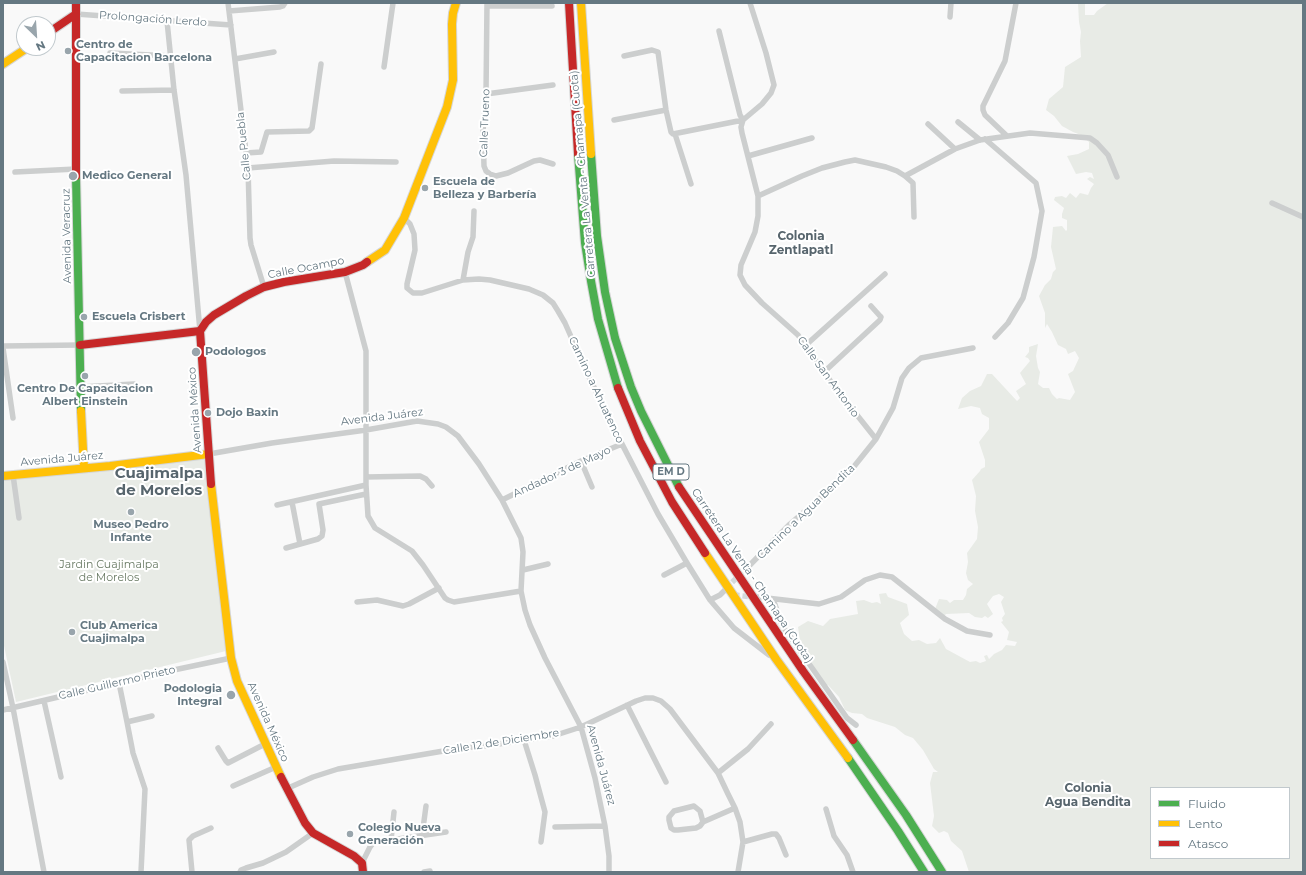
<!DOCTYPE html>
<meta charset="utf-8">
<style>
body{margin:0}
#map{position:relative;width:1306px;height:875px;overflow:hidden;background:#f9f9f9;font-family:Montserrat,sans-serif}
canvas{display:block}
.frame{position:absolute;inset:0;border:4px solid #657882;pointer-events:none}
.legend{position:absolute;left:1150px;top:787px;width:140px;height:72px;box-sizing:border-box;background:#fff;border:1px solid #c1c9cd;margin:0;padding:5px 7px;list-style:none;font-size:12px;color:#657882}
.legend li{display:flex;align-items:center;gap:8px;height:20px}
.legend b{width:20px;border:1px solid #c1c9cd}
.north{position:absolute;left:16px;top:16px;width:40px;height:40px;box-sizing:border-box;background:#fff;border:1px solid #c1c9cd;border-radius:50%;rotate:155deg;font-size:11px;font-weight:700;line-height:16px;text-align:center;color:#657882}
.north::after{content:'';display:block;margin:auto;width:14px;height:18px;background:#99a5ac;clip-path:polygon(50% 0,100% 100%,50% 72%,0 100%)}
</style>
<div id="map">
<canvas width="1306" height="875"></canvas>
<div class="frame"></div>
<ul class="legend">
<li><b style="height:5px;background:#4caf50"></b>Fluido</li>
<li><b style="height:5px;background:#ffc107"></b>Lento</li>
<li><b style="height:5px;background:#c62828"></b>Atasco</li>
</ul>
<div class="north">N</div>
</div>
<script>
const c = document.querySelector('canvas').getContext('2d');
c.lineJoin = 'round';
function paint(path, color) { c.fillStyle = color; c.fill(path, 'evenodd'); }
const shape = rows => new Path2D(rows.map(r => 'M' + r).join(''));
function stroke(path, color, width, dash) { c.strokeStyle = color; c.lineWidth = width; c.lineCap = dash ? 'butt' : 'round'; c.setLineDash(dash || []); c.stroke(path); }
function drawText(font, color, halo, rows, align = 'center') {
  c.font = font + ' Montserrat,sans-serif'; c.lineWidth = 4; c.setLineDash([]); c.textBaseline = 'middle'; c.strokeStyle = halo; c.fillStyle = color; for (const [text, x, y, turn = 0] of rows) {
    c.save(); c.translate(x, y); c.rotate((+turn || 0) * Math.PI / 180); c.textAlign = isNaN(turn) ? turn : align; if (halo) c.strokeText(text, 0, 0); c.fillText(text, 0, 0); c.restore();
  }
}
paint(shape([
 [1078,3,1085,3,1085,15,1094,15,1097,11,1108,3,1303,3,1303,872,969,872,962,851,951,841,948,833,944,831,939,833,932,826,934,816,930,783,933,772,938,772,934,769,923,750,913,738,905,735,895,727,867,718,862,714,852,713,845,710,839,697,828,685,824,687,800,640,798,627,808,621,823,626,830,619,858,614,856,601,864,600,872,603,877,602,881,604,879,594,886,593,888,597,907,604,909,615,900,623,904,634,912,641,919,640,927,644,936,643,940,638,946,649,970,662,976,661,980,663,986,661,984,656,987,655,989,659,994,654,1002,650,1006,645,1015,646,1017,642,1007,640,1009,632,1001,622,1003,621,1002,618,1005,614,1001,602,1004,597,999,594,993,596,987,604,993,614,988,618,985,616,982,618,975,617,969,613,946,614,943,617,935,609,939,599,947,600,950,603,954,600,963,600,966,595,967,589,973,584,968,580,966,573,968,562,967,553,977,539,978,527,975,511,976,496,972,480,980,471,981,469,985,467,985,460,979,442,989,429,989,418,982,414,980,408,971,406,958,409,962,398,970,391,981,386,987,374,992,374,1017,401,1020,398,1016,391,1026,384,1020,373,1030,361,1028,358,1025,357,1029,352,1029,347,1038,344,1036,356,1038,368,1040,372,1038,384,1043,388,1049,388,1052,394,1057,399,1059,398,1070,400,1075,392,1068,374,1073,371,1079,358,1075,351,1068,354,1066,349,1058,345,1052,332,1047,324,1045,328,1045,313,1039,296,1045,285,1051,279,1053,272,1056,269,1051,247,1053,227,1062,226,1066,231,1067,230,1067,220,1062,218,1062,214,1064,208,1054,200,1055,197,1062,196,1066,198,1070,193,1076,198,1080,193,1088,195,1091,188,1094,184,1087,179,1090,177,1094,179,1092,173,1086,172,1076,174,1067,156,1078,154,1089,149,1089,142,1081,135,1073,132,1062,126,1054,116,1046,110,1049,99,1063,87,1065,67,1081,57,1080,41,1081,32,1079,22],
 [1151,788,1289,788,1289,858,1151,858],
 [209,454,226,651,16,702,3,641,3,479]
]), '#e8ebe6');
stroke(shape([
 [726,588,747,568],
 [734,595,753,597]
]), '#d4d9db', 5.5, [5.5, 3]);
const fast = shape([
 [578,154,585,243,591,281,598,319,618,388],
 [591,154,597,236,605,292,615,338,631,387,641,411,679,487],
 [76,176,81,411],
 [853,740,906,815,942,872],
 [848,758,898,831,924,872]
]);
const slow = shape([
 [581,3,591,154],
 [3,64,27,48],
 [367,262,385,250,404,218,447,107,453,80,452,24,453,13,456,3],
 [81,411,84,468],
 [3,476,110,466,209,454],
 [211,484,231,658,237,681,281,777],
 [705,553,776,659,848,758]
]);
const jam = shape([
 [76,3,76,176],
 [569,3,578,154],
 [48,33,76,14],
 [200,331,211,484],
 [200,331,206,322,214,315,246,296,264,287,284,282,345,272,363,265,367,262],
 [80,345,200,331],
 [618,388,640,441,672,502,705,553],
 [679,487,803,671,853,740],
 [281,777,305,823,313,833,354,856,362,863,363,872]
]);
stroke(fast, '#d5d6d6', 10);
stroke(slow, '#d5d6d6', 10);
stroke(jam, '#d5d6d6', 10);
stroke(shape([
 [228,3,248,168,250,238,251,245,264,287],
 [487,3,486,94,483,131,484,166,486,171,490,174,496,176,508,173,534,161,540,160,553,164],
 [750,3,766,53,774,85,771,93,762,104,743,120,741,127,742,133,758,196,758,216,755,232,741,265,740,275,745,285,762,303,798,335,834,386,876,439],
 [487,6,552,6],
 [229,11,280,7,283,6,285,3],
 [76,14,231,25],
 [950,17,951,3],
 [167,21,174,90,186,175,200,331],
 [110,53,171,56],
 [624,56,652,50,658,52,666,110,671,132,673,134,743,120,740,115,719,31],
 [235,59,274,52],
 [384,67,393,3],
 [122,91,174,90],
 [486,94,553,85],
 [614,120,666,110],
 [958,122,980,140],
 [928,124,955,149],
 [675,134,691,184],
 [1007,136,985,115,983,110,983,106,1005,61,1016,3],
 [985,139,1036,183,1042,211,1034,257,1023,298,1008,323,995,337],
 [246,153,261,152,267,132,309,131,312,128,321,64],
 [748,156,812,138],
 [248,168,334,161,396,162],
 [15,172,76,169],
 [905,176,913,183,914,217],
 [758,196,802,176,822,168,845,162,855,160,886,167,897,171,905,176,955,149,980,140,1030,133,1090,138,1097,143,1108,155,1117,177],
 [1272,203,1303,217],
 [404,218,410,224,414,234,415,250,407,284,407,288,413,293,422,293,463,280,479,279,490,280,529,289,543,295,553,303,558,311,565,323,587,373,622,444,658,514,687,563,710,600,734,628,769,655],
 [345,272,366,351,366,485,368,516,375,528,412,551,423,565,445,598,448,600,454,602,521,591],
 [463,280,468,252,473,237,474,211],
 [806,345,885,274],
 [3,346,80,345],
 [3,348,13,418],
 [824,372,880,320,881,317,880,316,871,306],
 [80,387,134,384],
 [209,454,272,443,366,430,417,421,438,424,446,427,458,436,479,464,502,500,521,538,523,552,521,591,525,610,530,625,545,658,581,727,595,778,605,826,609,856,609,872],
 [581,461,592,487],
 [13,475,19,518],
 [366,477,420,476,426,479,432,486],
 [502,500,581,461,622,444],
 [292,502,300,544],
 [277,505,366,485],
 [286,548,318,539,322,536,323,530,319,504,366,494],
 [747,568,790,524,848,474,876,439,893,408,902,378,909,368,921,358,973,348],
 [523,570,548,564],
 [664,575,687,563],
 [758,597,819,604,841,597,865,580,880,575,892,577,945,619,967,631,990,635],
 [773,599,782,625,847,718,856,725],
 [710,600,720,595,725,590],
 [357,602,377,600,403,606,409,604,439,588],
 [3,662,13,708,44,872],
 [119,683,127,722,133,753,145,789,141,872],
 [44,701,61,777],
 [627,705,666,782],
 [3,710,169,671,231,658],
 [127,722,152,716],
 [524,740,535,775,545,812,541,842],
 [218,748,226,761,228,763,265,744],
 [718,773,748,749,771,724],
 [233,786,276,767],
 [286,789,313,777,338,769,461,748,485,746,553,736,581,727,636,701,645,698,653,698,661,701,670,709,718,773,728,794,735,808,740,822,743,842,738,872],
 [826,809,834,836,847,855,853,872],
 [703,822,700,811,694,806,674,811,669,817,669,820,671,828,674,830,678,830,696,828,700,826,703,822,735,808],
 [555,827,605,826],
 [422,836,426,806],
 [391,840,394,812],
 [743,842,772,834,776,834,779,838,786,855],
 [362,863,370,847,373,843,378,841,391,840,446,832],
 [192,872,189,840,193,836,211,828],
 [240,872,241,870,246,868,263,863,286,852,313,833],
 [424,872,430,871]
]), '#cccece', 5.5);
stroke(fast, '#4caf50', 8);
stroke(slow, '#ffc107', 8);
stroke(jam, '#c62828', 8);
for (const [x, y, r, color] of [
 [68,51,4,"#99a5ac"],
 [73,176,5,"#99a5ac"],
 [425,188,4,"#99a5ac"],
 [84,317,4,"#99a5ac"],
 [196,352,5,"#99a5ac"],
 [85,376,4,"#99a5ac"],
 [208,413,4,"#99a5ac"],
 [131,512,4,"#99a5ac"],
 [72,632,4,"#99a5ac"],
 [231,695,5,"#99a5ac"],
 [350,834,4,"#99a5ac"]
]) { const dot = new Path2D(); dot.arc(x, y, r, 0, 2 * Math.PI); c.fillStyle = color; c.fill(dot); stroke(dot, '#fff', 1.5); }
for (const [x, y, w] of [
 [671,472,36]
]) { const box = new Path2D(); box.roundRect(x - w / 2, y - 8, w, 16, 3); c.fillStyle = '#fff'; c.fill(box); stroke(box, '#657882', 1); }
drawText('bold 10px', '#657882', null, [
 ["EM D",671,472]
]);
drawText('11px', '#657882', '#fff', [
 ["Prolongación Lerdo",153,19,4],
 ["Calle Trueno",485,123,-88],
 ["Calle Puebla",244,146,-96],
 ["Carretera La Venta - Chamapa (Cuota)",583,174,-95],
 ["Avenida Veracruz",67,236,-91],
 ["Calle Ocampo",306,268,-11],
 ["Calle San Antonio",828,377,54],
 ["Camino a Ahuatenco",596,390,65],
 ["Avenida México",195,410,-94],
 ["Avenida Juárez",382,417,-7],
 ["Avenida Juárez",62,459,-5],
 ["Andador 3 de Mayo",562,472,-25],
 ["Camino a Agua Bendita",806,512,-44],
 ["Carretera La Venta - Chamapa (Cuota)",752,576,56],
 ["Calle Guillermo Prieto",117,683,-13],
 ["Avenida México",268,722,66],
 ["Calle 12 de Diciembre",501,742,-9],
 ["Avenida Juárez",601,765,75]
]);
drawText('bold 11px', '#657882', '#fff', [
 ["Centro de",76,45],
 ["Capacitacion Barcelona",76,58],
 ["Medico General",82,176],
 ["Escuela de",433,182],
 ["Belleza y Barbería",433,195],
 ["Escuela Crisbert",92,317],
 ["Podologos",205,352],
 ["Centro De Capacitacion",85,389,"center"],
 ["Albert Einstein",85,402,"center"],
 ["Dojo Baxin",216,413],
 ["Museo Pedro",131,525,"center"],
 ["Infante",131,538,"center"],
 ["Club America",80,626],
 ["Cuajimalpa",80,639],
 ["Podologia",222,689,"right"],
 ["Integral",222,702,"right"],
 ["Colegio Nueva",358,828],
 ["Generación",358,841]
], 'left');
drawText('11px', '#697a64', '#fff', [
 ["Jardin Cuajimalpa",109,565],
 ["de Morelos",109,578]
]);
drawText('bold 12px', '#57656d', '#fff', [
 ["Colonia",801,236],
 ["Zentlapatl",801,250],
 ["Colonia",1088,788],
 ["Agua Bendita",1088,802]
]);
drawText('bold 15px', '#57656d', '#fff', [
 ["Cuajimalpa",159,474],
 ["de Morelos",159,491]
]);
</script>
